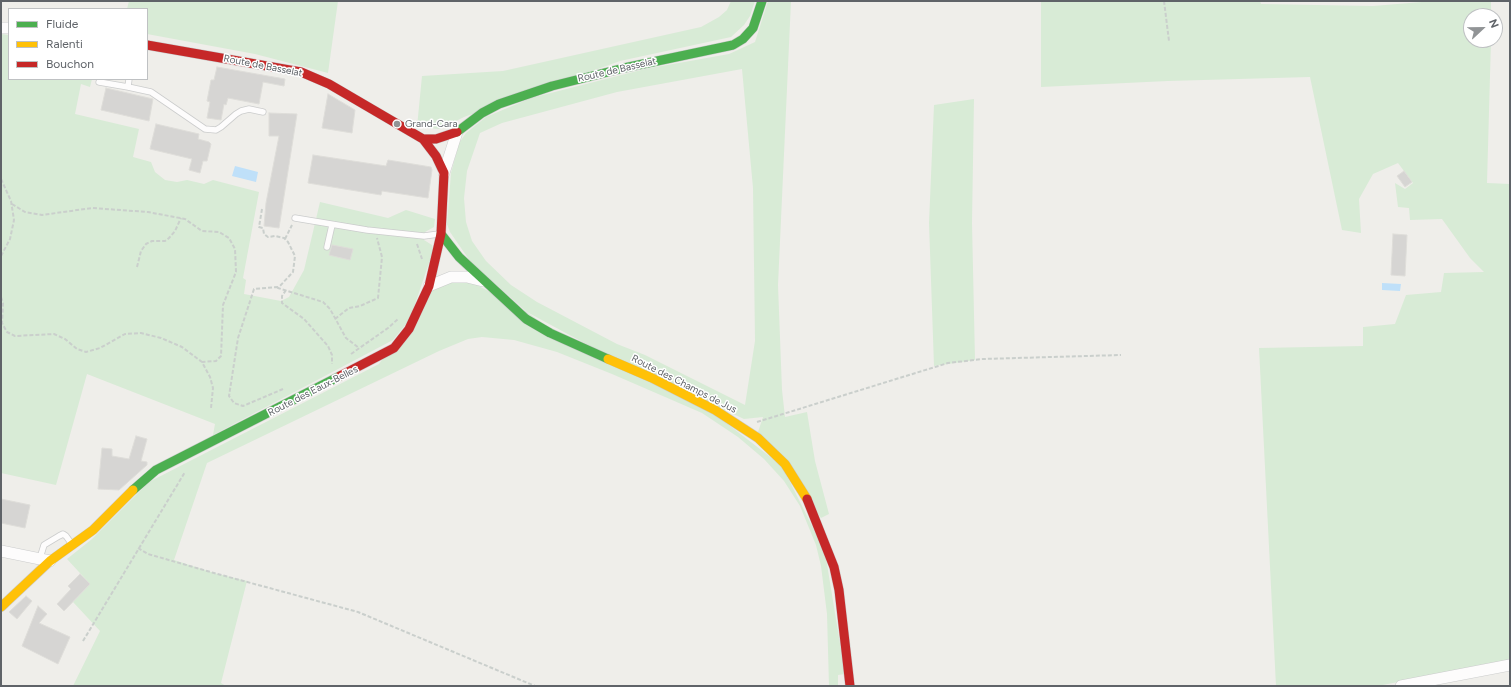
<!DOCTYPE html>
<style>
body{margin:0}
#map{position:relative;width:1511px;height:687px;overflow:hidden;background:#efeeea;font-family:Figtree,sans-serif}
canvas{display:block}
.frame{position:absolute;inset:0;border:2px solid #5f6368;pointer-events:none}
.legend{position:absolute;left:8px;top:8px;width:140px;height:72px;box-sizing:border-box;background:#fff;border:1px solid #bfc1c3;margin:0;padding:5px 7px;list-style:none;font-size:12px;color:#5f6368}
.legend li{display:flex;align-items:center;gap:8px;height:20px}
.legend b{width:20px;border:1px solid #bfc1c3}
.north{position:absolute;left:1463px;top:8px;width:40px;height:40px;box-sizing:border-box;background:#fff;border:1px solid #bfc1c3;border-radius:50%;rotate:68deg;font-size:11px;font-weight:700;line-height:16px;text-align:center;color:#5f6368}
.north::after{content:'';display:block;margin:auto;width:14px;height:18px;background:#919496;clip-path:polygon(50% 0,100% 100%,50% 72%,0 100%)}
</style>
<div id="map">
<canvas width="1511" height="687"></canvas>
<div class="frame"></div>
<ul class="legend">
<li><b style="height:5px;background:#4caf50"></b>Fluide</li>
<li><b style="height:5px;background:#ffc107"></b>Ralenti</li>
<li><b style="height:5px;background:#c62828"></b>Bouchon</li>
</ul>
<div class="north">N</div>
</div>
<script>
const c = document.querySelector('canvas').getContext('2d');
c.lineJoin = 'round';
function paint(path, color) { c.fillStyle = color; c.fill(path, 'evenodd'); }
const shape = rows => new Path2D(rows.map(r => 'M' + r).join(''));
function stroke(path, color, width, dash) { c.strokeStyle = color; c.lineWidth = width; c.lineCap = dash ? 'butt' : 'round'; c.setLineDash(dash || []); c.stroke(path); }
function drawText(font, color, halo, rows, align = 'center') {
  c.font = font + ' Figtree,sans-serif'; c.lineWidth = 3; c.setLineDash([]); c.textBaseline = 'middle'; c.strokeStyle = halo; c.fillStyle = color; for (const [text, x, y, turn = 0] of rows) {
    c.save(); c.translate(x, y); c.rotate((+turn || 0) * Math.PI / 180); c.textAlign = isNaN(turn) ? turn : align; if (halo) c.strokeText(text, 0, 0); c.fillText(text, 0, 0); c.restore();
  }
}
paint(shape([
 [129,1,338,1,328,73,255,54,147,34,147,9,127,9],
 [731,1,755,1,750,16,744,25,731,37,620,61,464,117,440,129,417,127,422,76,503,71,701,27,719,17,727,10],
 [768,1,791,1,778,285,782,390,785,417,807,412,815,461,829,514,821,518,758,432,763,417,744,419,547,326,528,313,470,261,450,232,447,224,451,173,459,143,466,133,486,117,531,98,645,69,729,54,755,42],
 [742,69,753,188,755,341,745,405,645,355,617,344,537,302,511,285,486,261,472,241,466,222,464,198,467,171,480,133,502,123,617,92],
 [1041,1,1260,1,1261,4,1373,6,1434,1,1491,1,1491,16,1471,16,1471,40,1491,40,1487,183,1510,184,1510,661,1482,665,1378,686,1276,686,1259,348,1363,346,1363,327,1395,324,1406,295,1441,292,1444,273,1484,272,1470,258,1442,219,1410,220,1409,208,1398,207,1395,183,1405,189,1413,183,1398,163,1373,174,1359,199,1361,233,1342,230,1310,77,1168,81,1041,87],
 [1,34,9,35,9,79,92,79,90,87,81,84,75,114,139,129,133,157,151,162,155,172,165,180,177,182,187,180,204,184,213,180,259,192,243,278,246,280,244,294,281,301,289,297,304,270,320,202,388,218,406,210,435,219,434,227,425,232,424,240,432,245,433,251,410,319,393,340,213,435,215,424,87,374,56,485,1,473],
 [974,99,972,223,975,360,934,366,929,223,934,105],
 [464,281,477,285,712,412,782,466,825,552,845,674,838,675,838,686,829,686,827,614,821,566,816,545,800,506,784,481,764,459,738,437,702,413,612,374,557,352,514,340,482,337,468,339,439,351,207,463,174,560,214,573,247,581,221,683,226,686,73,686,100,631,73,602,90,584,67,559,92,539,149,482,379,364,431,291,444,283]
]), '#d8ebd6');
paint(shape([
 [235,166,258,172,256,182,232,176],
 [1382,283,1401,284,1400,291,1382,290]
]), '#bfe0f9');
const building = shape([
 [217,67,285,79,284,86,263,82,259,104,228,98,226,105,224,104,221,120,207,118,210,102,207,101,211,80,214,80,217,67],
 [106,88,153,99,149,121,101,110,106,88],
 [328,94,355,110,352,133,322,128,328,94],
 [269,113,297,114,279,228,264,226,266,203,279,136,269,136,269,113],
 [156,124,199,134,198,139,209,142,211,144,207,161,203,161,200,173,189,170,192,159,150,149,156,124],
 [313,155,386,166,388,160,431,167,432,170,428,198,382,191,381,195,308,183,313,155],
 [1404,171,1412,182,1405,187,1397,176,1404,171],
 [1393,234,1407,235,1405,276,1391,275,1393,234],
 [332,245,353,249,350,260,329,255,332,245],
 [136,436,147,439,141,461,147,462,147,465,119,490,98,489,102,448,112,449,112,456,129,459,136,436],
 [1,499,30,505,25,528,1,523,1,499],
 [80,574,90,584,64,611,57,604,71,589,68,586,80,574],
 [26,596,32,601,17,619,9,612,26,596],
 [38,606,47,614,39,623,70,637,58,664,22,646,38,606]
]);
paint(building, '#d6d5d3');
stroke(building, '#deddd9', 1);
const lane = shape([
 [129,79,128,87,151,92,205,129,216,130,221,127,236,114,241,111,249,109,263,112],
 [99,82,128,87],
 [295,218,367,230,424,236,439,234],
 [327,247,332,225],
 [40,558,44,545,59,536,63,534,66,536,71,543]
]);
const street = shape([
 [1,28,9,28],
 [444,173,457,132],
 [429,286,451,277,467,277,483,281],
 [1,551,50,561],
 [1401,686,1510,665]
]);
const fast = shape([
 [457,132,482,113,499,104,552,86,624,68,733,45,743,39,753,28,762,1],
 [441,234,459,257,526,319,550,333,608,359],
 [133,490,156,470,340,376]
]);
const slow = shape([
 [608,359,652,378,715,410,758,438,785,464,807,499],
 [1,607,50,561,93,530,133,490]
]);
const jam = shape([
 [147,45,301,72,329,84,423,139,436,139,457,132],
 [340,376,394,348,409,329,429,286,441,234,444,173,436,156,423,139],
 [807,499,834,567,839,590,850,686]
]);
stroke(lane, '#cbcccc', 7);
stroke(street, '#cbcccc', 12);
stroke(fast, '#cacacb', 10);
stroke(slow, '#cacacb', 10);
stroke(jam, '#cacacb', 10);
stroke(shape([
 [1164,1,1169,41],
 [1,179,11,201,14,220,10,239,1,256],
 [12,204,25,212,42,215,92,208,148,212,185,219,202,231,219,232,229,238,235,249,236,272,223,305,221,356,216,361,202,362],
 [262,209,259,227,263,228,264,234,268,237,275,236,284,238,288,242,295,256,293,272,278,288,323,302,330,309,346,338,359,348],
 [285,239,292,225],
 [417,244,422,259],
 [137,267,141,251,146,244,152,241,165,241,169,238,175,231,181,218],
 [278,287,254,289,238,338,229,396,234,403,243,406,283,389],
 [286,290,282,296,282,303,304,319,328,346,332,355,332,364],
 [1,297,3,303,2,323,7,332,15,336,54,334,65,339,77,349,86,352,100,348,125,334,141,333,161,338,182,347,202,362,210,377,213,388,211,408],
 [335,319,349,308,360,306,378,298,382,257,377,238],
 [351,354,388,328,398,319],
 [757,422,948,363,983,359,1121,355],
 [138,548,148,554,214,573,358,612,535,686],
 [83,641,185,472]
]), '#cacfcc', 2, [4, 2]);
stroke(lane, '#fdfcfc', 5.5);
stroke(street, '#fdfcfc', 11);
stroke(fast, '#4caf50', 9);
stroke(slow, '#ffc107', 9);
stroke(jam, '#c62828', 9);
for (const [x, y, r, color] of [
 [397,124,4,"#919496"]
]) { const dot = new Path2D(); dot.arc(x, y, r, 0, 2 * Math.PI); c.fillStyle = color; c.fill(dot); stroke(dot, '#fff', 1.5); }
drawText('10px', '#5f6368', '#fff', [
 ["Route de Basselat",263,66,11],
 ["Route de Basselat",617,70,-13],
 ["Route des Champs de Jus",684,384,27],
 ["Route des Eaux-Belles",313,391,-27]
]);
drawText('10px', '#5f6368', '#fff', [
 ["Grand-Cara",405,124]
], 'left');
</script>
